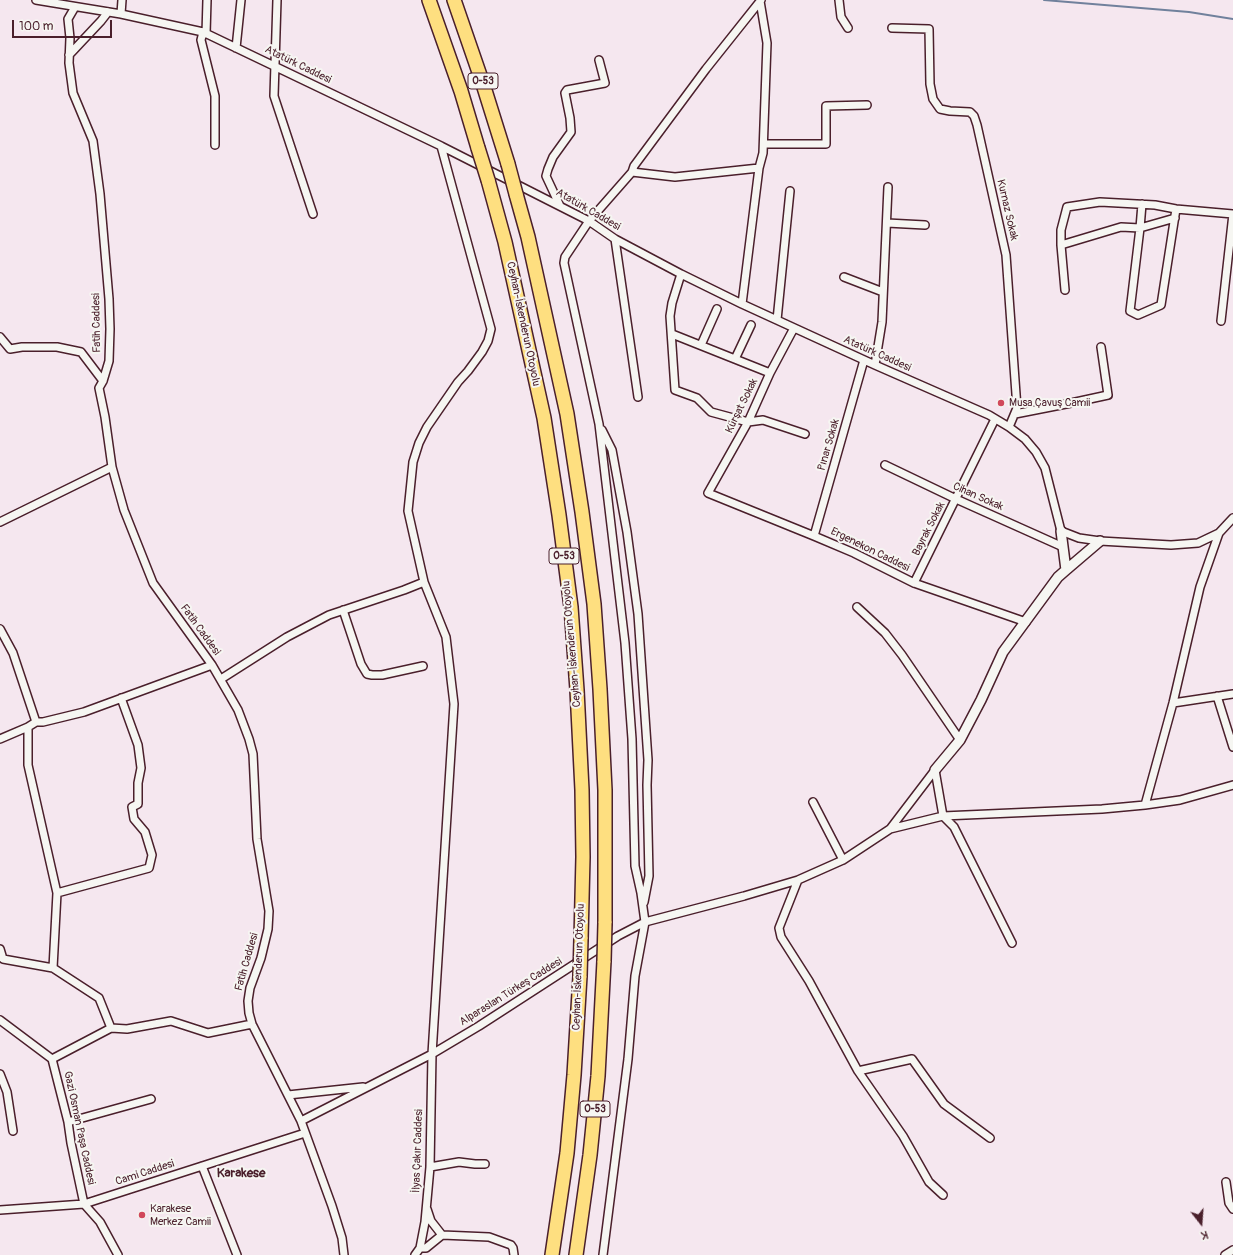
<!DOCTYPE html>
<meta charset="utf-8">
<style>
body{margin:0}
#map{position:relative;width:1233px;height:1255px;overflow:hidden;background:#f5e7ef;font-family:Pangolin,sans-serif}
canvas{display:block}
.north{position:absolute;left:1181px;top:1203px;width:40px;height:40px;-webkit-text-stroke:3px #f6f6f2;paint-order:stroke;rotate:163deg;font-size:11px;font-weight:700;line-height:16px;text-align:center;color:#4a1f2b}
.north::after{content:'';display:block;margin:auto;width:14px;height:18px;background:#4a1f2b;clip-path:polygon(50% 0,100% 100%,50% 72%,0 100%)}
.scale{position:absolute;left:12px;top:20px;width:100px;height:18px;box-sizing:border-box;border:2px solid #4a1f2b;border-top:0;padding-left:5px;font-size:12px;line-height:14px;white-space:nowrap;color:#4a1f2b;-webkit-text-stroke:3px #f6f6f2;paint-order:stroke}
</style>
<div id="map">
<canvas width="1233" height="1255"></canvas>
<div class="north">K</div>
<div class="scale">100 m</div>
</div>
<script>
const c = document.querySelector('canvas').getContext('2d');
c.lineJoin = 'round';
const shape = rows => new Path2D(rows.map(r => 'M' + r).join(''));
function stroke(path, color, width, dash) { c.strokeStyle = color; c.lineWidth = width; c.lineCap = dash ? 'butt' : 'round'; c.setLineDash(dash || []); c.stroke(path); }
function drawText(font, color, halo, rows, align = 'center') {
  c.font = font + ' Pangolin,sans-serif'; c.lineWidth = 4; c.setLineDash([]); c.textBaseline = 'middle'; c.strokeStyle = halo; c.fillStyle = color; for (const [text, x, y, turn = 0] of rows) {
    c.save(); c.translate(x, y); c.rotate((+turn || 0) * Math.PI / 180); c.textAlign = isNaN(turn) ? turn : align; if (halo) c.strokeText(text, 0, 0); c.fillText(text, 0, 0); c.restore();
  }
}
stroke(shape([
 [1044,0,1189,12,1233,19]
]), '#70819c', 2);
const minor = shape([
 [36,0,121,14,203,32,441,146,589,221,615,239,681,274,742,304,875,365,989,415,1009,427,1025,439,1036,452,1045,468,1061,531,1079,538,1100,541,1171,545,1198,543,1219,533,1233,518],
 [277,0,274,96,313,214],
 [839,0,841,17,848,28],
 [75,7,68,19,70,38,69,63,73,93,93,141,100,194,109,299,110,329,109,361,103,381,99,388,105,417,112,467,124,510,153,583,212,665,238,710,249,739,253,754,257,839,269,911,268,929,261,958,250,988,248,1001,249,1013,252,1024,301,1121,332,1206,342,1238,344,1255],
 [121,14,122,0],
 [892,28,929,29,930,84,933,99,940,109,950,111,970,112,974,116,977,125,1006,255,1017,408,1009,427],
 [203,32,201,40,215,96,215,145],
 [206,34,207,0],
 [236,48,241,0],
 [69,55,101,21,108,12],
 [764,144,826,144,826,106,867,105],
 [632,172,675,177,759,168],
 [1142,204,1140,228,1175,218],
 [560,206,546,176,548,169,553,157,571,132,570,118,565,93,567,90,605,83,599,60],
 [1176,209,1161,305,1138,315,1130,311,1140,228,1121,227,1061,245,1061,230,1067,207,1100,202,1155,205,1176,209,1233,214],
 [887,223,925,225],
 [615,239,638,397],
 [1061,245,1065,290],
 [681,274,672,303,670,316,675,390,697,398,711,412,748,422,763,420,805,434],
 [844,277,883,292],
 [742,304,759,168,763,153,767,43,760,1],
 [777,320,790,191],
 [1221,321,1233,214],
 [794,328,770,373,748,422,708,493,814,536,854,553,914,583,1026,622],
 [672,334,770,373],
 [0,337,10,349,22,347,57,347,81,352,103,381],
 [701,345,717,309],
 [735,359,751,325],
 [875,365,882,322,888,187],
 [1015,414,1071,403,1108,395,1101,347],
 [602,430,612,450,627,532,638,614,648,760,647,785,649,876,644,902],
 [885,465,956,499,1063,547],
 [0,522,112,467],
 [814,536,864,360],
 [914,583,995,419],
 [857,607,885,633,902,655,960,740],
 [343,610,361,664,367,674,372,675,382,675,423,666],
 [0,629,13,653,36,722],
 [221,679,287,637,329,615,404,590,424,582],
 [1217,696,1233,747],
 [1173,703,1233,694],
 [0,739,28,727],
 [935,770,943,816,954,827,1012,943],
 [813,802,843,860],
 [1145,805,1173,703,1200,587,1219,533],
 [890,829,943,816,1102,809,1145,805,1180,800,1233,785],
 [798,880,779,928,781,937,809,981,858,1071,912,1059,944,1104,990,1138],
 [57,893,149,868,152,855,145,832,134,819,132,807,138,804,138,783,141,768,138,745,121,698],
 [0,949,3,959,53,968,99,998,111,1028],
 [53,968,57,893,28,765,28,727,36,722,43,722,84,712,212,665],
 [0,1020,52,1059,68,1122,71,1143,84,1204,100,1222,118,1255],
 [52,1059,111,1028,127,1029,171,1021,208,1033,252,1024],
 [858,1071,903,1136,929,1182,943,1195],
 [0,1074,7,1092,13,1131],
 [288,1095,363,1087],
 [301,1121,432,1054,479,1026,618,936,645,922,744,896,798,880,843,860,890,829,935,770],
 [68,1122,151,1099],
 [202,1166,237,1255],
 [430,1167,459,1162,475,1164,485,1164],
 [1226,1182,1229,1203,1233,1209],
 [427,1209,431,1221,442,1235],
 [0,1210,84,1204,305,1133],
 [420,1248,426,1248,442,1235,489,1237,511,1245,513,1248,514,1255],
 [415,1255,420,1248,425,1222,430,1167,432,1054,454,704,446,637,424,582,408,511,413,462,419,443,427,427,458,382,468,371,482,352,488,341,491,329,441,146],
 [603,1255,628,1059,635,976,645,922,641,893,635,866,632,739,625,643,599,424,564,263,565,257,589,221,632,172,634,166,706,69,761,0],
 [1225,1255,1233,1250]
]);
const tertiary = shape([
 [1061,531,1066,570],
 [935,770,960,740,981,700,1003,652,1058,577,1066,570,1100,541]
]);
const motorway = shape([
 [429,0,461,91,478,148],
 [454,0,483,84,508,164],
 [488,180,505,242,544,418,559,515,571,607,577,690,582,790,583,857,581,939],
 [516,194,528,237,567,414,582,512,594,604,600,689,605,790,605,923],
 [552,1255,567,1153,574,1075,580,976],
 [576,1255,590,1155,598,1076,604,961]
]);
stroke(minor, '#4a1f2b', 10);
stroke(tertiary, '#4a1f2b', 12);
stroke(motorway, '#4a1f2b', 16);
stroke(minor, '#f6f6f2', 7);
stroke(tertiary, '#f6f6f2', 9);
stroke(motorway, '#fedf80', 13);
const motorwayBridge = shape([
 [478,148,488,180],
 [508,164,516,194],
 [604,961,605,923],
 [580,976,581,939]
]);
stroke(motorwayBridge, '#4a1f2b', 16, []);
stroke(motorwayBridge, '#fedf80', 13);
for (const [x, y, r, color] of [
 [1001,403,4,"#d1495b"],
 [142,1215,4,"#d1495b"]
]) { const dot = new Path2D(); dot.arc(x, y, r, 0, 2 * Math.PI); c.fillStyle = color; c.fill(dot); stroke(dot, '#f6f6f2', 1.5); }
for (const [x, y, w] of [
 [483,81,30],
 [564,556,30],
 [595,1109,30]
]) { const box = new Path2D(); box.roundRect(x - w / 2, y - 8, w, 16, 3); c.fillStyle = '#f6f6f2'; c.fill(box); stroke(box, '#4a1f2b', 1); }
drawText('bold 10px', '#4a1f2b', null, [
 ["O-53",483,81],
 ["O-53",564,556],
 ["O-53",595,1109]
]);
drawText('11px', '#4a1f2b', '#f6f6f2', [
 ["Atatürk Caddesi",298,65,26],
 ["Atatürk Caddesi",588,210,30],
 ["Kurnaz Sokak",1007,210,77],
 ["Fatih Caddesi",97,323,-91],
 ["Ceyhan-İskenderun Otoyolu",523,324,78],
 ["Atatürk Caddesi",877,354,24],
 ["Kürşat Sokak",742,406,-64],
 ["Pınar Sokak",829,445,-74],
 ["Cihan Sokak",978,497,24],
 ["Bayrak Sokak",929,529,-63],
 ["Ergenekon Caddesi",870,550,26],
 ["Fatih Caddesi",200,630,54],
 ["Ceyhan-İskenderun Otoyolu",572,644,-95],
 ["Fatih Caddesi",247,962,-74],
 ["Ceyhan-İskenderun Otoyolu",579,967,-88],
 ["Alparaslan Türkeş Caddesi",511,992,-32],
 ["Gazi Osman Paşa Caddesi",79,1128,78],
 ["İlyas Çakır Caddesi",418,1151,-88],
 ["Cami Caddesi",145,1173,-18]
]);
drawText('11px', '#4a1f2b', '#f6f6f2', [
 ["Musa Çavuş Camii",1009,403],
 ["Karakese",150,1209],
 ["Merkez Camii",150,1222]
], 'left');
drawText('bold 13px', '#4a1f2b', '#f6f6f2', [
 ["Karakese",241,1174]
]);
</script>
